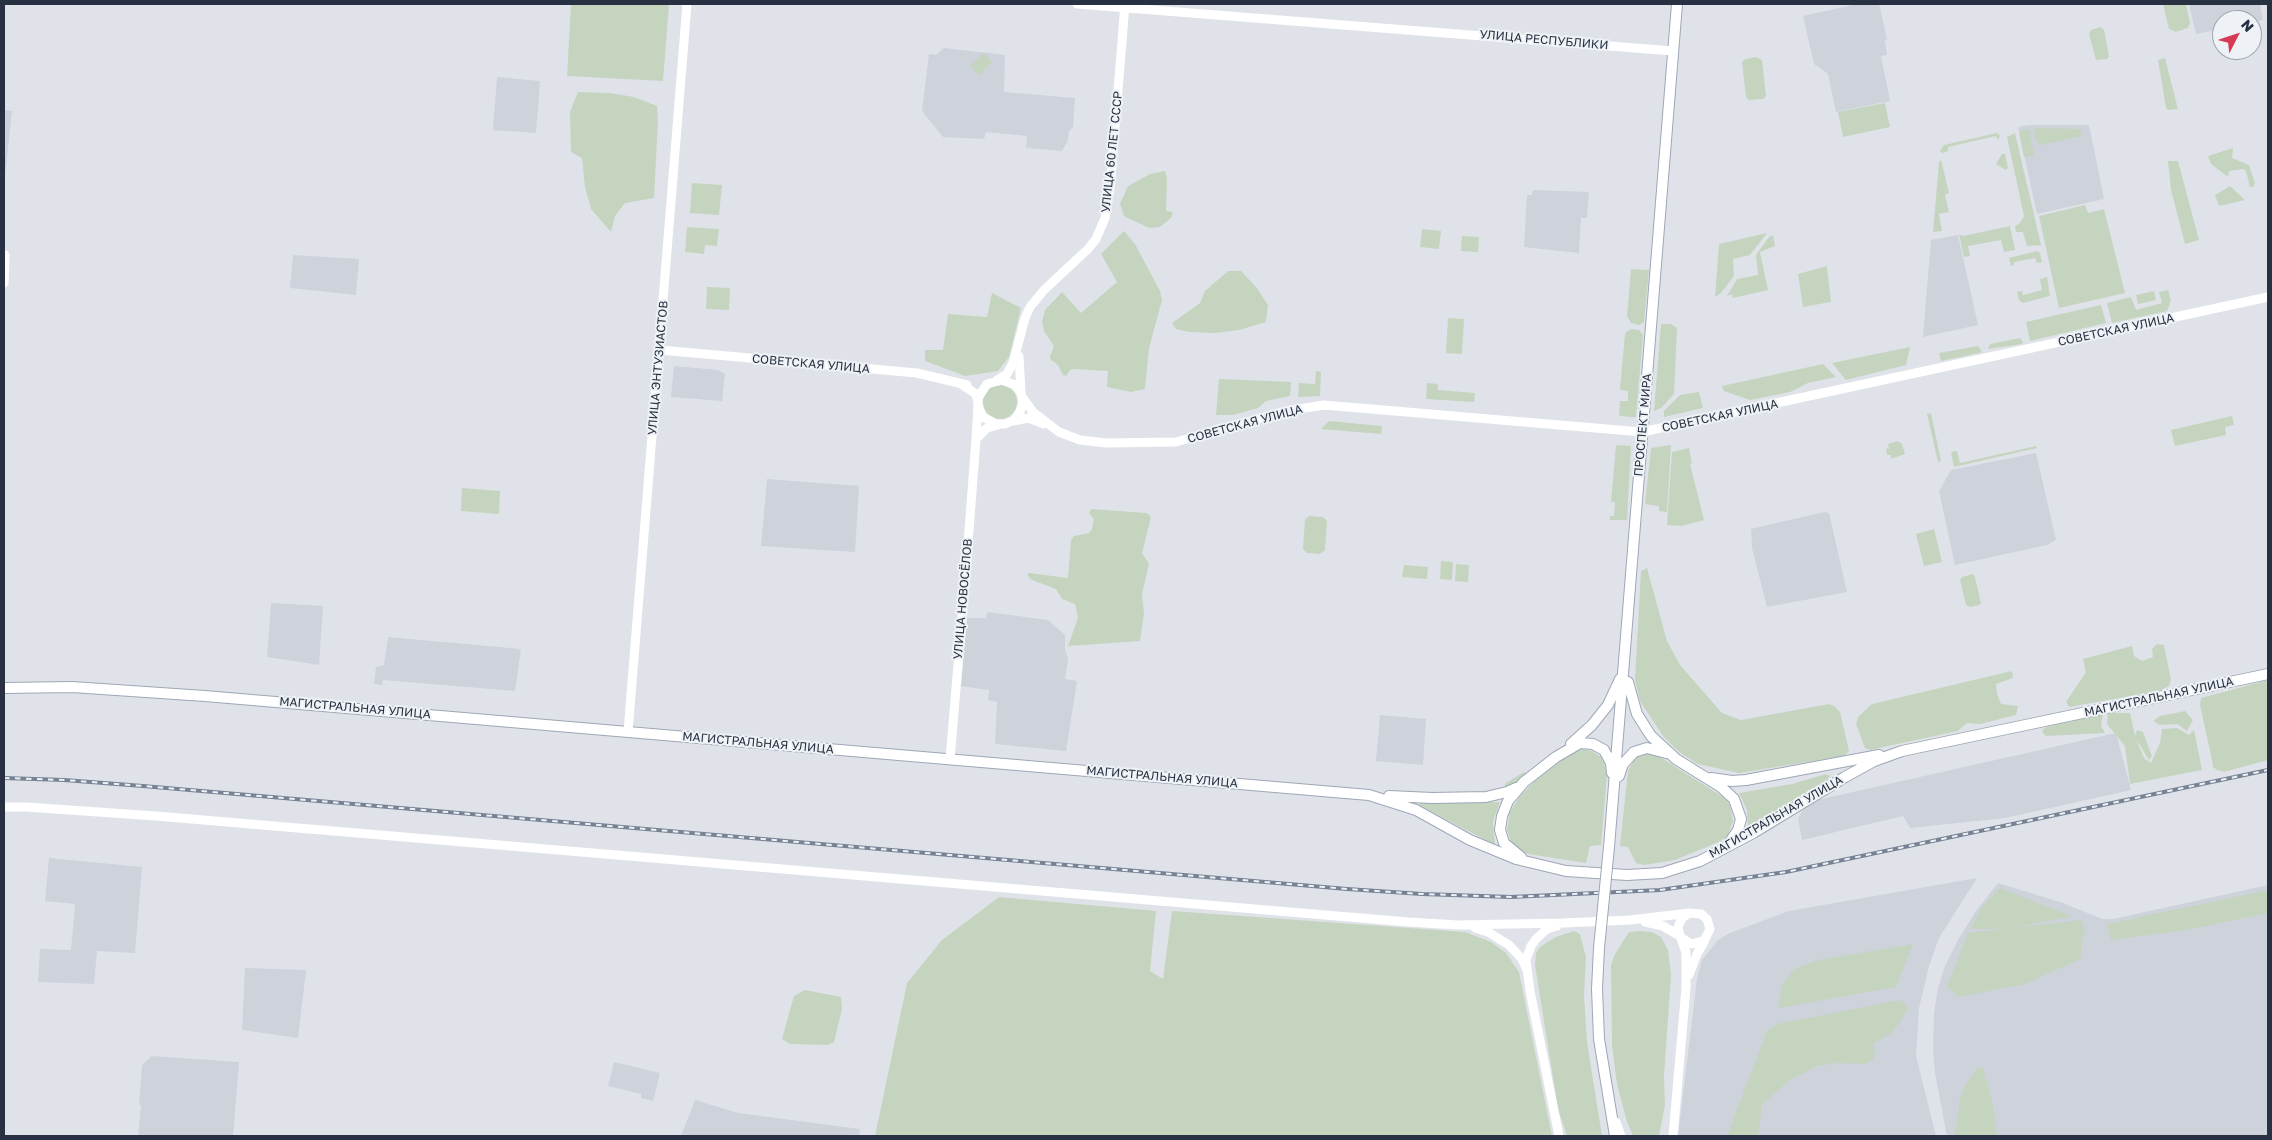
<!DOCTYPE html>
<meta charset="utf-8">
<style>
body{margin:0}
#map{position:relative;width:2272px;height:1140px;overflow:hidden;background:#dfe3e9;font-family:"Golos Text",sans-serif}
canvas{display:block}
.frame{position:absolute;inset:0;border:5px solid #273141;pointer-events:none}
.north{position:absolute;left:2212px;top:10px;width:50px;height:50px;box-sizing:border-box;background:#eef2f6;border:1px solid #9ea5ae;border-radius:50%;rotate:49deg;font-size:14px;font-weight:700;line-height:20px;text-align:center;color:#273141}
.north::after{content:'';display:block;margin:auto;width:18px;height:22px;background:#d63b55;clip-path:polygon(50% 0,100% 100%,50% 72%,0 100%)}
</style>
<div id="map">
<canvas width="2272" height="1140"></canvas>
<div class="frame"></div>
<div class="north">N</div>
</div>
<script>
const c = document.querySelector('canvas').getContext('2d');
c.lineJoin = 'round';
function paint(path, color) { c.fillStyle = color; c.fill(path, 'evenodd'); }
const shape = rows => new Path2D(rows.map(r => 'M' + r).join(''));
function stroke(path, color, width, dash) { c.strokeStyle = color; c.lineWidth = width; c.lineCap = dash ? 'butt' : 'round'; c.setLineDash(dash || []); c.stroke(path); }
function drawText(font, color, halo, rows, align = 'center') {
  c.font = font + ' "Golos Text",sans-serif'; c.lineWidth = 4; c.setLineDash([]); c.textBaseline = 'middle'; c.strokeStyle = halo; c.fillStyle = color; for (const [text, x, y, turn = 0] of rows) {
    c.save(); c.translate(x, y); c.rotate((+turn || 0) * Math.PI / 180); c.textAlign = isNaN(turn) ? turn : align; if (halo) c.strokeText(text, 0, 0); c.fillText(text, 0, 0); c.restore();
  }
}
paint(shape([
 [1857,4,1879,4,1887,39,1885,40,1887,55,1881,56,1890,101,1836,112,1828,74,1814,64,1803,16],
 [2189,4,2260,4,2263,20,2252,22,2252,20,2222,20,2222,29,2196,34],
 [944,48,1005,55,1004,92,1075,98,1073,127,1069,131,1068,140,1062,151,1026,148,1027,136,986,132,984,139,943,137,922,111,929,54,936,55],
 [497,77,540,81,536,133,493,130],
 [4,110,12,111,4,186],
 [2028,125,2089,125,2104,199,2037,214,2018,127],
 [1533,190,1589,192,1587,218,1581,218,1579,253,1524,247,1527,195,1532,195],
 [1958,235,1978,325,1923,337,1931,240],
 [293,255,359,259,356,295,290,288],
 [674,366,718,370,725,374,722,401,671,397],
 [2036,453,2056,540,2047,545,1955,565,1939,491,1951,470],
 [767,479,859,486,855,552,761,546],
 [1824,512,1829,513,1847,592,1767,607,1752,548,1751,529],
 [271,603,323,606,319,665,267,657],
 [987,612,1048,620,1065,635,1065,650,1068,658,1065,679,1077,681,1066,751,995,744,997,702,988,700,989,690,961,686,967,618,986,618],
 [388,637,521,649,515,691,383,680,382,685,374,684,376,667,384,665],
 [1380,715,1426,719,1423,765,1376,761],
 [2116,733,2131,790,2005,818,1910,828,1903,816,1802,840,1798,818,1804,809,1817,800],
 [49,858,142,867,135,953,97,951,94,984,38,982,40,949,71,950,75,904,45,901],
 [1977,878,1939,938,1929,966,1919,1008,1916,1056,1936,1136,1678,1136,1697,979,1702,960,1718,940,1730,933,1789,911],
 [1998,883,2063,903,2102,919,2113,919,2268,885,2268,1136,1947,1136,1935,1073,1933,1051,1934,1013,1938,988,1945,966,1958,940,1976,911],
 [245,968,306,970,298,1038,242,1030],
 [152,1056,239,1062,233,1136,138,1136,141,1105,139,1105,142,1065],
 [614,1062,660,1073,653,1101,641,1098,641,1094,608,1086],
 [695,1100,738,1113,860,1129,859,1136,681,1136]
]), '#cdd2db');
paint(shape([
 [571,4,669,4,663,81,567,76],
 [2163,4,2186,4,2190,23,2188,28,2176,32,2169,29],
 [2101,27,2104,30,2109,56,2107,59,2096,60,2089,34,2091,30],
 [984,53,992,62,979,75,970,66],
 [1756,57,1762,60,1766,96,1763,99,1749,100,1746,97,1742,62,1745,59],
 [2165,58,2178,109,2169,110,2166,108,2158,60],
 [578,92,610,93,634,97,657,106,658,121,654,198,625,203,615,216,611,232,591,209,585,187,582,158,571,152,570,112],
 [1885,103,1890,127,1843,137,1838,112],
 [2039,128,2079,129,2082,132,2081,136,2041,145,2036,141,2033,129],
 [2029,129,2034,155,2024,157,2019,132],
 [1997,133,2000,136,1998,140,1996,136,1948,147,1948,151,1943,153,1940,151,1944,145],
 [2015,133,2041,245,2027,246,2023,232,2016,232,2015,226,2020,223,2024,216,2007,137],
 [2233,148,2232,158,2249,165,2255,183,2253,187,2250,187,2246,171,2243,169,2229,171,2228,177,2211,164,2208,156],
 [2002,154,2005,154,2008,168,2006,170,1996,164],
 [1941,160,1949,193,1945,195,1949,212,1939,214,1942,231,1933,232,1939,162],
 [2168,161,2178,161,2199,240,2185,244,2171,190],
 [1165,171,1167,179,1166,211,1173,212,1171,218,1160,227,1149,228,1124,216,1120,204,1128,186,1150,174],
 [692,183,722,185,719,215,690,213],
 [2230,186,2245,200,2219,206,2215,195],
 [2085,205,2088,213,2104,209,2125,293,2059,308,2039,216],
 [2010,226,2015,250,2004,252,2001,240,1968,246,1970,256,1964,257,1959,234,1963,236],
 [687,227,719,229,717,246,705,245,704,254,685,252],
 [1422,229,1441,231,1439,249,1420,247],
 [1124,231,1135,244,1160,291,1162,300,1149,348,1145,389,1131,392,1107,387,1108,371,1075,369,1070,370,1066,376,1063,375,1058,365,1051,360,1050,357,1054,346,1044,331,1042,322,1045,310,1062,292,1081,313,1117,282,1101,254],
 [1767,233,1750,255,1733,259,1734,276,1721,293,1715,297,1719,244],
 [1773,235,1775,246,1760,252,1768,290,1733,298,1732,294,1727,296,1737,279,1758,275,1756,255,1769,237],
 [1462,236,1479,237,1478,252,1461,251],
 [2037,251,2040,253,2042,262,2037,263,2035,258,2014,262,2014,265,2011,266,2009,258],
 [1827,266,1831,302,1803,307,1798,274],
 [1631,269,1649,270,1644,322,1639,325,1631,323,1627,316],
 [1228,271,1241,271,1256,287,1268,305,1266,322,1239,330,1215,333,1189,332,1176,329,1172,323,1200,303,1205,291],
 [2047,277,2050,296,2023,303,2019,300,2017,292,2022,291,2023,295,2042,290,2040,279],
 [707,287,730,288,729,310,706,309],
 [2168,290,2171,301,2167,311,2112,323,2107,303,2131,297,2136,310,2162,303,2159,292],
 [2154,291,2156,300,2138,304,2136,295],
 [992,293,1021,308,1009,357,998,371,965,376,925,361,925,350,943,350,948,314,987,317],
 [2101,305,2106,323,2030,341,2026,322],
 [1448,318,1464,319,1462,354,1446,353],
 [1661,324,1671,324,1677,328,1674,394,1661,408,1654,411],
 [1631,329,1639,330,1643,335,1636,417,1631,417,1619,416,1620,401,1628,401,1628,391,1620,390,1625,333],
 [2020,338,2023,342,2022,344,1988,349,1990,344],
 [1978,346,1982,352,1979,353,1941,361,1939,353],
 [1910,347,1906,365,1846,380,1832,363],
 [1823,364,1836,377,1808,383,1790,392,1750,400,1724,391,1722,386],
 [1316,371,1321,372,1320,396,1298,397,1299,383,1315,384],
 [1219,379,1291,382,1290,396,1266,401,1258,408,1233,415,1216,415],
 [1427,383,1438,384,1438,390,1475,393,1474,402,1426,399],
 '983 402a17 17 0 1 1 34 0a17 17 0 1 1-34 0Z',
 [1699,392,1703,408,1664,417,1664,411,1680,395],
 [1931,413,1941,461,1938,462,1927,414],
 [2232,416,2234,425,2225,427,2226,435,2175,446,2171,430],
 [1329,421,1382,426,1381,434,1321,429],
 [1898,441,1902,444,1905,454,1891,459,1891,455,1887,455,1886,448,1889,449,1888,444],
 [1616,445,1631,446,1627,520,1610,520,1610,516,1614,516,1615,502,1611,502],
 [1671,445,1667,512,1659,511,1659,506,1645,504,1651,448],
 [2036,446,2037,448,1954,467,1951,452,1957,451,1960,463],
 [1689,448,1692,463,1690,464,1704,520,1682,526,1667,525,1672,452],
 [462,488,500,491,499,514,461,511],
 [1091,509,1147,513,1151,517,1142,553,1149,564,1142,594,1144,614,1140,641,1068,646,1078,618,1075,604,1062,599,1056,589,1032,580,1027,575,1029,573,1068,578,1071,540,1074,536,1089,533,1092,529,1094,519,1089,513],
 [1309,516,1323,517,1327,521,1325,550,1320,554,1307,553,1303,549,1305,520],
 [1934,529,1942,562,1924,566,1916,534],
 [1441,561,1453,562,1452,580,1440,579],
 [1456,564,1469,565,1468,582,1455,581],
 [1404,565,1428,567,1427,579,1402,577],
 [1647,568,1667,641,1680,665,1722,713,1741,720,1829,704,1834,706,1840,712,1849,751,1844,756,1739,773,1698,764,1679,752,1663,736,1640,701,1635,680,1641,571],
 [1973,574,1975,577,1981,603,1979,605,1970,607,1966,605,1960,580,1962,577],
 [2157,644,2164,645,2171,680,2169,686,2159,691,2069,707,2066,702,2086,672,2083,659,2132,646,2134,656,2142,661,2153,657,2152,649],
 [2012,671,2013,678,1996,684,1997,694,2001,704,2018,706,2016,715,1980,724,1967,723,1958,731,1870,750,1865,748,1856,724,1858,717,1872,704],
 [2268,680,2268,760,2224,772,2217,770,2213,767,2212,760,2200,705,2201,698],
 [2185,711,2193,720,2187,731,2177,724,2160,725,2153,721,2160,716],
 [2103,713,2101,726,2105,733,2046,736,2042,732,2044,728,2057,723],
 [2108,713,2130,713,2135,736,2137,730,2143,732,2152,756,2149,760,2136,739,2144,758,2151,763,2160,743,2162,729,2177,728,2189,735,2194,730,2202,770,2130,784,2125,746,2107,724],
 [1582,749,1592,751,1603,758,1607,775,1601,845,1590,846,1586,863,1528,854,1517,848,1511,841,1507,830,1510,812,1520,796,1536,780,1568,755],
 [1645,753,1657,755,1723,797,1730,805,1733,821,1728,834,1721,841,1675,860,1644,865,1636,863,1628,847,1620,846,1628,771,1635,758],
 [1524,772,1527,774,1525,777,1516,783,1504,787,1506,783],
 [1826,774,1830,776,1827,780,1748,827,1747,810,1739,793,1792,784],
 [1500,802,1493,821,1495,845,1419,805,1421,803],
 [2000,888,2072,916,2012,928,2081,920,2085,932,2081,942,2082,958,2025,984,1959,997,1947,987,1968,933,2005,929,1970,929,1983,906],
 [2268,890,2268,913,2187,930,2111,940,2107,924],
 [999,897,1156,911,1150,971,1163,979,1172,911,1465,932,1491,942,1506,953,1519,972,1552,1136,875,1136,907,983,942,940],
 [1574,931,1580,934,1586,957,1584,995,1587,1042,1602,1136,1567,1136,1558,1109,1535,965,1536,953,1541,946,1556,937],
 [1641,931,1652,932,1661,937,1668,950,1671,975,1664,1076,1665,1105,1659,1136,1633,1136,1627,1122,1617,1084,1612,1046,1611,965,1615,954,1629,932],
 [1913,944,1896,987,1778,1008,1782,985,1794,969,1818,960],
 [805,990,841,997,842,1009,834,1042,828,1045,790,1044,782,1039,794,996],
 [1900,1000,1905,1004,1907,1010,1900,1022,1890,1034,1873,1043,1875,1052,1873,1059,1865,1064,1836,1063,1817,1066,1790,1080,1762,1104,1758,1136,1727,1136,1767,1031,1777,1024],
 [1983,1067,1993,1105,1997,1136,1955,1136,1960,1098,1965,1085,1977,1069]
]), '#c5d4bf');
const primary = shape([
 [1628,682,1637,714,1651,736,1676,759,1721,787,1734,799,1741,819,1738,830,1729,843],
 [4,688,72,687,205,696,1369,795,1416,810,1470,840,1516,859,1566,871,1627,875,1662,873,1700,861,1753,833,1845,777,1874,761,1902,751,2268,674],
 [1571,744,1592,725,1608,705,1620,679],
 [1619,776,1623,764,1634,752,1647,748,1666,753],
 [1711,778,1732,781,1746,780,1879,755],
 [1389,796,1432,798,1486,797,1507,792,1516,788],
 [1609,847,1677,4],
 [1521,857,1504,843,1500,830,1502,816,1508,801,1524,782,1556,757,1580,743,1593,744,1604,750,1611,763,1612,773],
 [1599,948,1597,989,1599,1039,1615,1136]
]);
stroke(primary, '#9da7b6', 12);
stroke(shape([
 [1077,4,1673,51],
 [4,283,5,255],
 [660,350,917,373,967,385],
 [1019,356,1021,393],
 [997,380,1007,374,1013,363,1025,318,1030,307,1044,290,1088,249,1096,239,1105,218,1110,189,1125,4],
 [1022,397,1033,412,1059,432,1080,440,1106,443,1176,442,1286,411,1324,405,1642,432,2268,297],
 [1013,421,1028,418,1044,424],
 [976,439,987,428,998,425],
 [628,732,687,4],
 [950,759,965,583,976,439,978,404,978,398,987,384,1002,380,1015,385,1021,393,1023,402,1020,412,1014,420,1005,424,996,424,983,417,979,408,978,404,977,398,976,394,961,384],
 [4,807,26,807,156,816,1408,922,1458,925,1564,923,1630,920,1690,913],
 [1645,922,1663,926,1680,936],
 [1557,926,1547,929,1536,939,1531,946,1526,960,1530,991,1559,1136],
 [1475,928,1488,932,1509,945,1522,959,1526,968],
 [1689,975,1697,954,1704,942],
 [1616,1122,1621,1136],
 [1673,1136,1686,988,1686,953,1679,932,1678,927,1682,918,1690,913,1701,914,1707,919,1710,929,1704,941,1691,944,1682,938]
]), '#fff', 9);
stroke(primary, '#fff', 10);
const rail = shape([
 [4,778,64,780,143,786,1347,889,1422,894,1511,897,1660,890,1786,872,2268,770]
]);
stroke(rail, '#778294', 4);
stroke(rail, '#eef2f6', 2, [5.5]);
const primaryBridge = shape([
 [1599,948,1609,847]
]);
stroke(primaryBridge, '#9da7b6', 12, []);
stroke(primaryBridge, '#fff', 10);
drawText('12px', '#273141', '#eef2f6', [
 ["УЛИЦА РЕСПУБЛИКИ",1544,40,5],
 ["УЛИЦА 60 ЛЕТ СССР",1112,152,-84],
 ["СОВЕТСКАЯ УЛИЦА",2116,330,-12],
 ["СОВЕТСКАЯ УЛИЦА",811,364,5],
 ["УЛИЦА ЭНТУЗИАСТОВ",658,368,-85],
 ["СОВЕТСКАЯ УЛИЦА",1720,416,-12],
 ["СОВЕТСКАЯ УЛИЦА",1245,424,-15],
 ["ПРОСПЕКТ МИРА",1643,425,-85],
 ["УЛИЦА НОВОСЁЛОВ",963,599,-85],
 ["МАГИСТРАЛЬНАЯ УЛИЦА",2159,697,-12],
 ["МАГИСТРАЛЬНАЯ УЛИЦА",355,708,5],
 ["МАГИСТРАЛЬНАЯ УЛИЦА",758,743,5],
 ["МАГИСТРАЛЬНАЯ УЛИЦА",1162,777,5],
 ["МАГИСТРАЛЬНАЯ УЛИЦА",1776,817,-30]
]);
</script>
